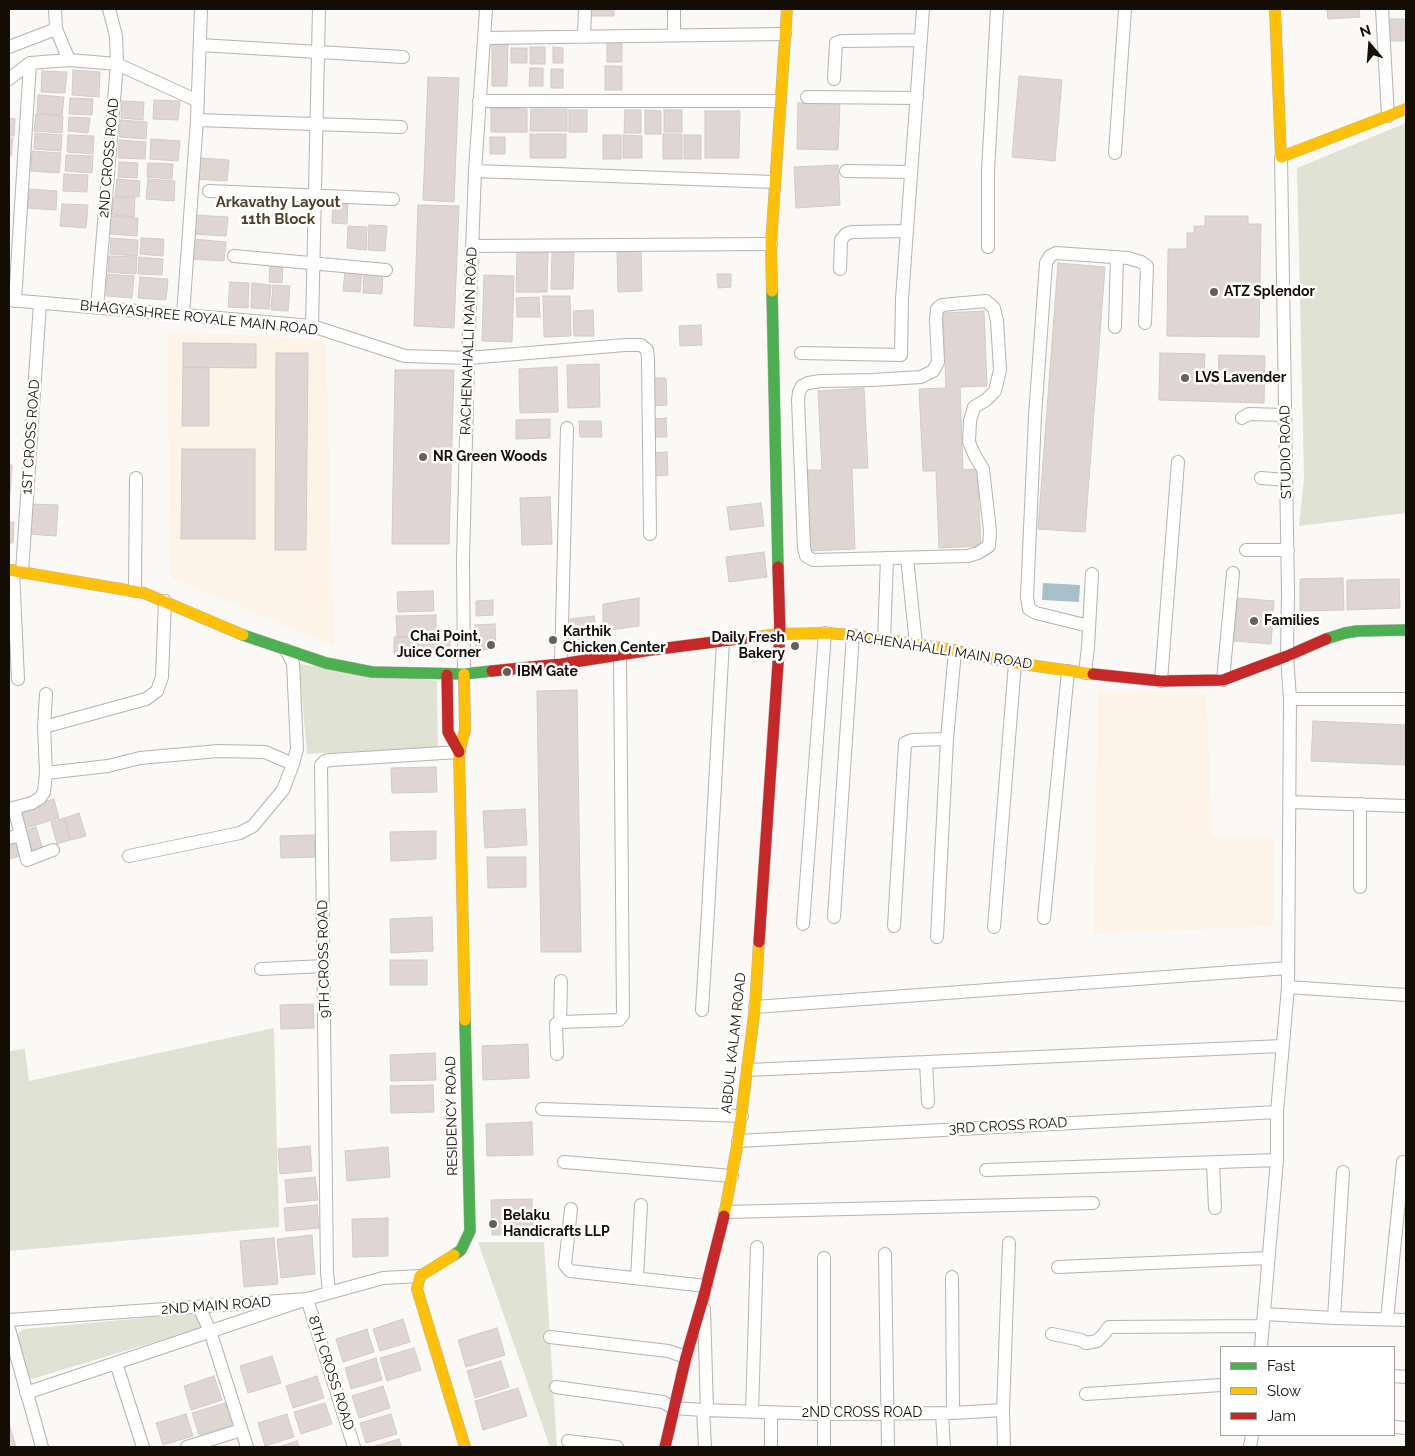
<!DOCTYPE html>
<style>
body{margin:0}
#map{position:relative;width:1415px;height:1456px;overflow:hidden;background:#fbf9f6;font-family:Raleway,sans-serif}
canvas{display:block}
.frame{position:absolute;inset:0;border:10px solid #140e05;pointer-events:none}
.legend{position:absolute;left:1220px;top:1346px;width:175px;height:90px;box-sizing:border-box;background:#fff;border:1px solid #a19f9b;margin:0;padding:6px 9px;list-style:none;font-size:15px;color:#140e05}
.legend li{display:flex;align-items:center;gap:10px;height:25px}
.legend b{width:25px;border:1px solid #a19f9b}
.north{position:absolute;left:1345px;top:20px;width:50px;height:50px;-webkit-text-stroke:4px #fff;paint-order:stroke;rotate:342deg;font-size:14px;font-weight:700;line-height:20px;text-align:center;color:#140e05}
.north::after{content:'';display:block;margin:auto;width:18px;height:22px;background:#140e05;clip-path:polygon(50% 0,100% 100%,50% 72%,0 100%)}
</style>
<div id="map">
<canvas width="1415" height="1456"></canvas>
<div class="frame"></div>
<ul class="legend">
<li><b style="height:6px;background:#4caf50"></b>Fast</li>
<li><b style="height:6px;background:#ffc107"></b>Slow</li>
<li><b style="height:6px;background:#c62828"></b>Jam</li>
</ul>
<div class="north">N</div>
</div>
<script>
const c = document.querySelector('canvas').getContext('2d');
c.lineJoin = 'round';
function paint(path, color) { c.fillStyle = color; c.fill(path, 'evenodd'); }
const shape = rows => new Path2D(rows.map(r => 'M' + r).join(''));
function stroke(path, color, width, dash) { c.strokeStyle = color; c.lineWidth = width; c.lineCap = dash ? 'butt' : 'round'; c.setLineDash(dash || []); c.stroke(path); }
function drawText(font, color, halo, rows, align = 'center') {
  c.font = font + ' Raleway,sans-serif'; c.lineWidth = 5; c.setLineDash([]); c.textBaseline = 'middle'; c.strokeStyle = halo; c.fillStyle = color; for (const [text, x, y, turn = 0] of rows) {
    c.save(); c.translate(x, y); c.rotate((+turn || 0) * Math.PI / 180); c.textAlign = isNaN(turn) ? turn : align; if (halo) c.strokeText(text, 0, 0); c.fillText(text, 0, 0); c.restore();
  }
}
paint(shape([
 [167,331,326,340,334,646,171,578],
 [1098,691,1206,693,1213,837,1274,837,1273,926,1094,934]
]), '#fdf4e7');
paint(shape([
 [1406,123,1406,513,1299,526,1304,478,1297,168],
 [299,664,437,681,438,747,307,754],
 [274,1028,279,1227,9,1251,9,1051,25,1049,29,1081],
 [478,1242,544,1242,557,1447,550,1447],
 [197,1313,203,1323,201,1328,32,1379,26,1376,17,1339,19,1332,25,1329]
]), '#e0e2d4');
paint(shape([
 [1043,583,1080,585,1079,602,1042,600]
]), '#a6c0cb');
const building = shape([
 [589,9,614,9,614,16,589,16,589,9],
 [1327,9,1359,9,1360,17,1328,19,1327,9],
 [1389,19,1406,19,1406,41,1390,41,1389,19],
 [607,40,622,40,622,62,607,62,607,40],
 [492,42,508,42,507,86,492,86,492,42],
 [530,47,545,47,545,64,530,64,530,47],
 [553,47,563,48,563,63,553,63,553,47],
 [511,48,527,48,527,63,511,63,511,48],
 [605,66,622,66,622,90,605,90,605,66],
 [530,68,543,68,543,86,529,86,530,68],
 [551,69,563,69,563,88,551,88,551,69],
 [73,70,100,72,99,97,72,95,73,70],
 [42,71,67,72,65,93,41,92,42,71],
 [1019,76,1062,80,1055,161,1012,157,1019,76],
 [428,77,459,78,454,202,423,200,428,77],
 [38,95,64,97,62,115,37,113,38,95],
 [70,98,93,99,92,115,69,114,70,98],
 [154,100,180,101,178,120,153,119,154,100],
 [122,101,144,102,143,120,121,118,122,101],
 [798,103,840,103,838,150,797,149,798,103],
 [491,108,527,109,527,132,491,132,491,108],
 [531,109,567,109,567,131,530,131,531,109],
 [569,110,587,110,587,132,569,132,569,110],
 [625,110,641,110,641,133,624,133,625,110],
 [645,110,661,111,661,134,645,134,645,110],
 [664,110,682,110,682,132,664,132,664,110],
 [705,111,740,111,739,158,705,158,705,111],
 [36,114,63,116,62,133,34,131,36,114],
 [69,117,90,118,88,133,68,131,69,117],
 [9,118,15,119,14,136,9,136,9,118],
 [120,120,147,122,146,139,119,137,120,120],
 [35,133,62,135,61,151,34,149,35,133],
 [530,134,566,134,566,158,530,158,530,134],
 [663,134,682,134,682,159,663,159,663,134],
 [68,135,94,136,93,154,67,152,68,135],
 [603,135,621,135,621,159,603,159,603,135],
 [623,135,642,136,642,158,623,158,623,135],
 [684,135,701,135,701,159,684,159,684,135],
 [490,137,505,137,505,154,490,154,490,137],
 [9,138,13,138,11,156,9,156,9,138],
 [151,139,180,141,178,161,150,159,151,139],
 [119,140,146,142,145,159,118,158,119,140],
 [32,151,61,153,59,173,31,171,32,151],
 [66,155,93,156,92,173,65,171,66,155],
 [199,158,229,160,227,181,197,179,199,158],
 [119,162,138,163,137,178,118,177,119,162],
 [148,163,173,164,172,179,147,177,148,163],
 [838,165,840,205,796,208,794,167,838,165],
 [64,174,88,175,87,192,63,191,64,174],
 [117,179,140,181,139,197,115,196,117,179],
 [148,179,175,181,174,201,146,199,148,179],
 [29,189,57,191,56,210,28,208,29,189],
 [113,197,135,198,134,217,112,215,113,197],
 [333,198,348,199,347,224,332,223,333,198],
 [62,204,88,205,86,228,60,226,62,204],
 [418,205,459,206,454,328,414,326,418,205],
 [194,215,228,217,226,236,193,234,194,215],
 [110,216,138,218,137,236,109,234,110,216],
 [1205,216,1248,216,1248,224,1261,224,1259,337,1167,336,1168,249,1187,249,1187,233,1194,233,1194,226,1205,226,1205,216],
 [369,225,387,226,385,251,368,250,369,225],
 [348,226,367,227,366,250,347,248,348,226],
 [111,238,138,240,137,256,110,254,111,238],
 [141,238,164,239,163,256,140,254,141,238],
 [193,239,226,242,224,261,192,259,193,239],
 [552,250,574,250,573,289,551,289,552,250],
 [517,251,548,251,547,292,516,292,517,251],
 [641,251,642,291,618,292,617,252,641,251],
 [109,256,137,257,136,274,108,272,109,256],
 [139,257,163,259,162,275,138,274,139,257],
 [1058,263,1105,267,1085,532,1038,529,1058,263],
 [270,264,283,265,282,283,269,282,270,264],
 [345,270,362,271,360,292,343,291,345,270],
 [364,272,383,273,382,294,363,293,364,272],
 [107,274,134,276,132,298,106,296,107,274],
 [717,274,731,274,731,287,718,288,717,274],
 [484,275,514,276,512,342,482,341,484,275],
 [140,277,168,279,166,300,138,298,140,277],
 [230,282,249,283,248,308,228,307,230,282],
 [252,283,271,285,269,309,251,308,252,283],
 [273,285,290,286,288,311,271,310,273,285],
 [543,296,570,296,571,336,544,337,543,296],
 [539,297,540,317,517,317,516,298,539,297],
 [593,310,594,336,574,336,573,311,593,310],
 [984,311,987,386,960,387,963,470,977,469,981,546,939,548,936,471,923,471,919,389,946,388,943,313,984,311],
 [701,325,702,345,680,346,679,326,701,325],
 [183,343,256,344,256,368,183,367,183,343],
 [276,353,308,353,306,550,275,550,276,353],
 [1160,353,1205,354,1204,378,1218,378,1219,355,1265,356,1264,403,1159,400,1160,353],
 [599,364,600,407,568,408,567,365,599,364],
 [183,367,209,368,209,426,182,426,183,367],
 [557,367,558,412,520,413,519,369,557,367],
 [395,370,454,370,449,544,392,544,395,370],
 [652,378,666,378,667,405,653,406,652,378],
 [864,388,868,468,852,468,855,549,810,551,807,470,822,470,818,391,864,388],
 [666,418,667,437,653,437,652,419,666,418],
 [550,419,550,438,516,439,516,420,550,419],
 [579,421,601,421,602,437,580,437,579,421],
 [182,449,255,449,255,539,181,539,182,449],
 [667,452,668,475,652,476,651,453,667,452],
 [9,465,12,465,10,495,9,495,9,465],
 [550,497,552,544,522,545,520,498,550,497],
 [761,503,764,526,730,530,727,507,761,503],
 [30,504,58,505,56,536,28,534,30,504],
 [9,522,14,522,13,543,9,543,9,522],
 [764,552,767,577,729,582,726,557,764,552],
 [1343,578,1344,610,1300,611,1300,579,1343,578],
 [1399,579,1400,608,1347,610,1347,580,1399,579],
 [433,591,434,611,398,612,397,592,433,591],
 [639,598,639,626,603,631,603,604,639,598],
 [1238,598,1274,601,1271,644,1234,641,1238,598],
 [493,600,493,615,476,616,476,601,493,600],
 [436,615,436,636,397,637,396,616,436,615],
 [594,616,597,636,572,640,570,619,594,616],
 [495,624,496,649,476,650,475,625,495,624],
 [450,636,450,653,394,654,394,637,450,636],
 [577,690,581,952,541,952,537,691,577,690],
 [1313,721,1406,725,1406,765,1311,761,1313,721],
 [436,767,437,792,392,793,391,768,436,767],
 [54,799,59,818,26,828,20,809,54,799],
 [525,809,527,845,485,848,483,811,525,809],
 [79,813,86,836,71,840,65,818,79,813],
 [64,818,70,840,57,844,51,822,64,818],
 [36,827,42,847,32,850,26,830,36,827],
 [436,831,436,859,391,861,390,832,436,831],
 [314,835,315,857,281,858,280,836,314,835],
 [18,837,23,855,9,859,9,839,18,837],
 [487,857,526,857,526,887,488,888,487,857],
 [432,917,433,951,391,953,390,919,432,917],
 [390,960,427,960,427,985,390,985,390,960],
 [313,1004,314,1028,281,1029,280,1005,313,1004],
 [528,1044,529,1078,483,1080,482,1046,528,1044],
 [435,1053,436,1080,391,1081,390,1055,435,1053],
 [433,1085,434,1112,391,1113,390,1086,433,1085],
 [532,1122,533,1155,487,1156,486,1124,532,1122],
 [310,1146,312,1171,280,1174,278,1149,310,1146],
 [388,1147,390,1177,347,1181,345,1151,388,1147],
 [315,1177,318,1200,287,1203,285,1180,315,1177],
 [532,1199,533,1234,492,1235,491,1200,532,1199],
 [317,1205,319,1228,286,1231,284,1208,317,1205],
 [388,1218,388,1256,353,1257,352,1219,388,1218],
 [312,1235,315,1274,281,1278,277,1239,312,1235],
 [274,1238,278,1284,244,1287,240,1241,274,1238],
 [403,1319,410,1342,380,1351,373,1329,403,1319],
 [497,1328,505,1355,466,1367,458,1340,497,1328],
 [367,1329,374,1352,343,1362,336,1339,367,1329],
 [414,1348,421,1370,387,1381,380,1358,414,1348],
 [272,1356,281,1383,248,1393,240,1366,272,1356],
 [376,1358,382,1380,351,1389,345,1368,376,1358],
 [501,1361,509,1387,475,1398,467,1371,501,1361],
 [214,1376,222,1400,191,1410,184,1386,214,1376],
 [317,1376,324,1398,293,1408,286,1386,317,1376],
 [383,1386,390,1408,359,1418,352,1396,383,1386],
 [518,1388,527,1416,483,1430,475,1401,518,1388],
 [225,1403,232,1425,199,1435,192,1413,225,1403],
 [325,1403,332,1424,301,1434,294,1412,325,1403],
 [186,1414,193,1436,163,1445,156,1423,186,1414],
 [287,1414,294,1437,265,1446,258,1423,287,1414],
 [391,1414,397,1434,366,1443,360,1423,391,1414],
 [9,1424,16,1447,9,1447,9,1424],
 [399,1439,402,1447,372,1447,399,1439],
 [297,1441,299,1447,278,1447,297,1441]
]);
paint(building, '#dfd6d4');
stroke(building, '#d1cac8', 1);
const street = shape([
 [1382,9,1388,116],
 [56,29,69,60],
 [674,35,674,9],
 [584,37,585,9],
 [484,38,785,34],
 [200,45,403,57],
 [9,47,56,29,55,9],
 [9,79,30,63,69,60,117,64,198,101],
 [834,79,836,43,842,41,921,40],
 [807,97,917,98],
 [479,101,780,101],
 [197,120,401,127],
 [1115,153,1125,9],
 [475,171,774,182],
 [846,171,911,172],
 [209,191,393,199],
 [472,246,771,244],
 [988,247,988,171,997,9],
 [234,256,386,270],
 [840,269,841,240,846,234,852,232,907,231],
 [9,300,312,326,405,356,468,358,625,345,641,345,647,350,648,358,650,534],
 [15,301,30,63],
 [986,301,994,308,997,321,1000,370,995,391,986,400,974,407,970,421,969,442,975,456,983,469,990,531,989,546,978,553,968,556,813,560,806,556,804,548,798,400,799,392,802,386,808,383,821,381,872,380,921,377,933,371,938,362,936,320,937,309,942,305,986,301],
 [97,308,117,64,116,36,109,9],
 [183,315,197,120,201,9],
 [312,326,319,9],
 [1115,327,1117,257],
 [801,353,901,355,902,299,923,9],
 [1242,418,1249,414,1285,415],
 [1261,478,1286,480],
 [1246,550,1288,550],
 [907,558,916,644],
 [13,571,18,679],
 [22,572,40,303],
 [135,591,136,478],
 [1089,626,1036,613,1029,609,1027,597,1035,416,1046,263,1050,256,1056,253,1128,258,1141,262,1147,266,1145,323],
 [884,640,887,558],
 [561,664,567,428],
 [1085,673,1088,647,1092,574],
 [464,674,463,560,468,358,475,171,486,9],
 [1223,680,1233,573],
 [1161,681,1178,462],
 [1290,699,1406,699],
 [44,727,146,699,157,691,162,677,165,601],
 [46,773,108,766,140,758,218,751,265,752,293,764],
 [1290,802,1406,806],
 [1360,804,1360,887],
 [9,809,32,803,40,798,44,792,46,773,44,727,46,694],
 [21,835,27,860,53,850],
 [9,838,21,835,14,808],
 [129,856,240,833,253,826,283,790,293,764,297,749,293,663,286,650],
 [834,917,853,635],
 [1044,918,1068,671],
 [803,924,825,633],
 [894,926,905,743,912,740,947,739],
 [994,927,1015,663],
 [937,937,947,739,955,651],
 [261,969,324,966],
 [1288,987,1406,995],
 [755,1007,1288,968],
 [702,1010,708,912,723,641],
 [560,1022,561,981],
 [557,1054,556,1024,560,1022,619,1020,623,1015,620,654],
 [926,1062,928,1102],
 [748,1070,1282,1046],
 [542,1109,742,1116],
 [738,1141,1277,1112],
 [564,1162,732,1176],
 [1213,1163,1215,1208],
 [986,1170,1277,1160],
 [571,1209,565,1265,570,1271,706,1286],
 [725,1212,1093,1203],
 [885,1254,888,1447],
 [1058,1267,1268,1258],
 [952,1277,953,1413],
 [637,1278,641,1205],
 [329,1292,327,1272,321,765,325,761,331,760,459,752],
 [199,1307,210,1331,247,1447],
 [704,1309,707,1410],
 [1264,1314,1334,1318,1406,1320],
 [1334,1318,1343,1172],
 [1387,1319,1403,1162],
 [9,1320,307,1299,383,1278,420,1276],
 [9,1329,42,1447],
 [1052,1334,1081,1340,1086,1343,1097,1341,1104,1334,1109,1327,1263,1326],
 [550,1337,668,1351,686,1357],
 [1261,1347,1277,1160,1277,1112,1288,987,1290,699,1287,656,1288,593,1281,157],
 [116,1363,143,1447],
 [1394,1376,1406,1377],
 [556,1387,663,1402,674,1408,703,1410,823,1414,953,1413,1003,1410],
 [26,1393,307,1299,354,1447],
 [1086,1394,1221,1385],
 [703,1410,705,1447],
 [752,1412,757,1247],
 [771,1413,771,1447],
 [942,1413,944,1447],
 [1394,1427,1406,1428],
 [568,1441,617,1447],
 [187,1447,241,1430],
 [824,1447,824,1258],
 [1004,1447,1003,1410,1009,1243],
 [1250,1447,1252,1435]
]);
const fast = shape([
 [772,291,778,567],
 [243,635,326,663,372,672,464,674,492,671],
 [1326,639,1345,633,1357,631,1406,630],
 [454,1255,461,1250,470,1231,465,1020]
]);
const slow = shape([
 [1275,9,1281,157,1406,109],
 [772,291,771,244,787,9],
 [9,570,144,593,243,635],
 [754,637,780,634,825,633,853,635,941,648,1015,663,1093,674],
 [464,674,465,730,459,752,465,1020],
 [724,1216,738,1141,755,1007,759,942],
 [454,1255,420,1276,417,1289,465,1447]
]);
const jam = shape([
 [492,671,561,664,651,650,754,637],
 [1093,674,1161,681,1223,680,1287,656,1326,639],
 [447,675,448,732,459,752],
 [759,942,780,634,778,567],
 [665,1447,686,1357,703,1299,724,1216]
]);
stroke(street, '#b6b2ac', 14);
stroke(fast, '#b6b2ac', 12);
stroke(slow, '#b6b2ac', 12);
stroke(jam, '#b6b2ac', 12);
stroke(street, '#fefefe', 12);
stroke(fast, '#4caf50', 11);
stroke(slow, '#ffc107', 11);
stroke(jam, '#c62828', 11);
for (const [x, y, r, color] of [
 [1214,292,5,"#656059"],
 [1185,378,5,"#656059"],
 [423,457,5,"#656059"],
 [1254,621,5,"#656059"],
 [553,640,5,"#656059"],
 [491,645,5,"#656059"],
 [795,646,5,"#656059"],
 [507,672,5,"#656059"],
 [493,1224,5,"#656059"]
]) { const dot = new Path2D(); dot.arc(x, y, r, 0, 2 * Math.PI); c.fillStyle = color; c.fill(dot); stroke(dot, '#fff', 2); }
drawText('14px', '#140e05', '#fff', [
 ["2ND CROSS ROAD",109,158,-85],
 ["BHAGYASHREE ROYALE MAIN ROAD",199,318,6],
 ["RACHENAHALLI MAIN ROAD",469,341,-88],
 ["1ST CROSS ROAD",31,437,-86],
 ["STUDIO ROAD",1286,452,-91],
 ["RACHENAHALLI MAIN ROAD",939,650,9],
 ["9TH CROSS ROAD",324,959,-91],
 ["ABDUL KALAM ROAD",734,1043,-84],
 ["RESIDENCY ROAD",452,1116,-91],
 ["3RD CROSS ROAD",1008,1126,-3],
 ["2ND MAIN ROAD",216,1306,-4],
 ["8TH CROSS ROAD",331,1373,72],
 ["2ND CROSS ROAD",862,1413]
]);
drawText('bold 14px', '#140e05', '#fff', [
 ["ATZ Splendor",1224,292],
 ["LVS Lavender",1195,378],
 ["NR Green Woods",433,457],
 ["Families",1264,621],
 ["Karthik",563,632],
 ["Chicken Center",563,648],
 ["Chai Point,",481,637,"right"],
 ["Juice Corner",481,653,"right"],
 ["Daily Fresh",785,638,"right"],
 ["Bakery",785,654,"right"],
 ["IBM Gate",517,672],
 ["Belaku",503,1216],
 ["Handicrafts LLP",503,1232]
], 'left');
drawText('bold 15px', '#4e3f28', '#fff', [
 ["Arkavathy Layout",278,202],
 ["11th Block",278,219]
]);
</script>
